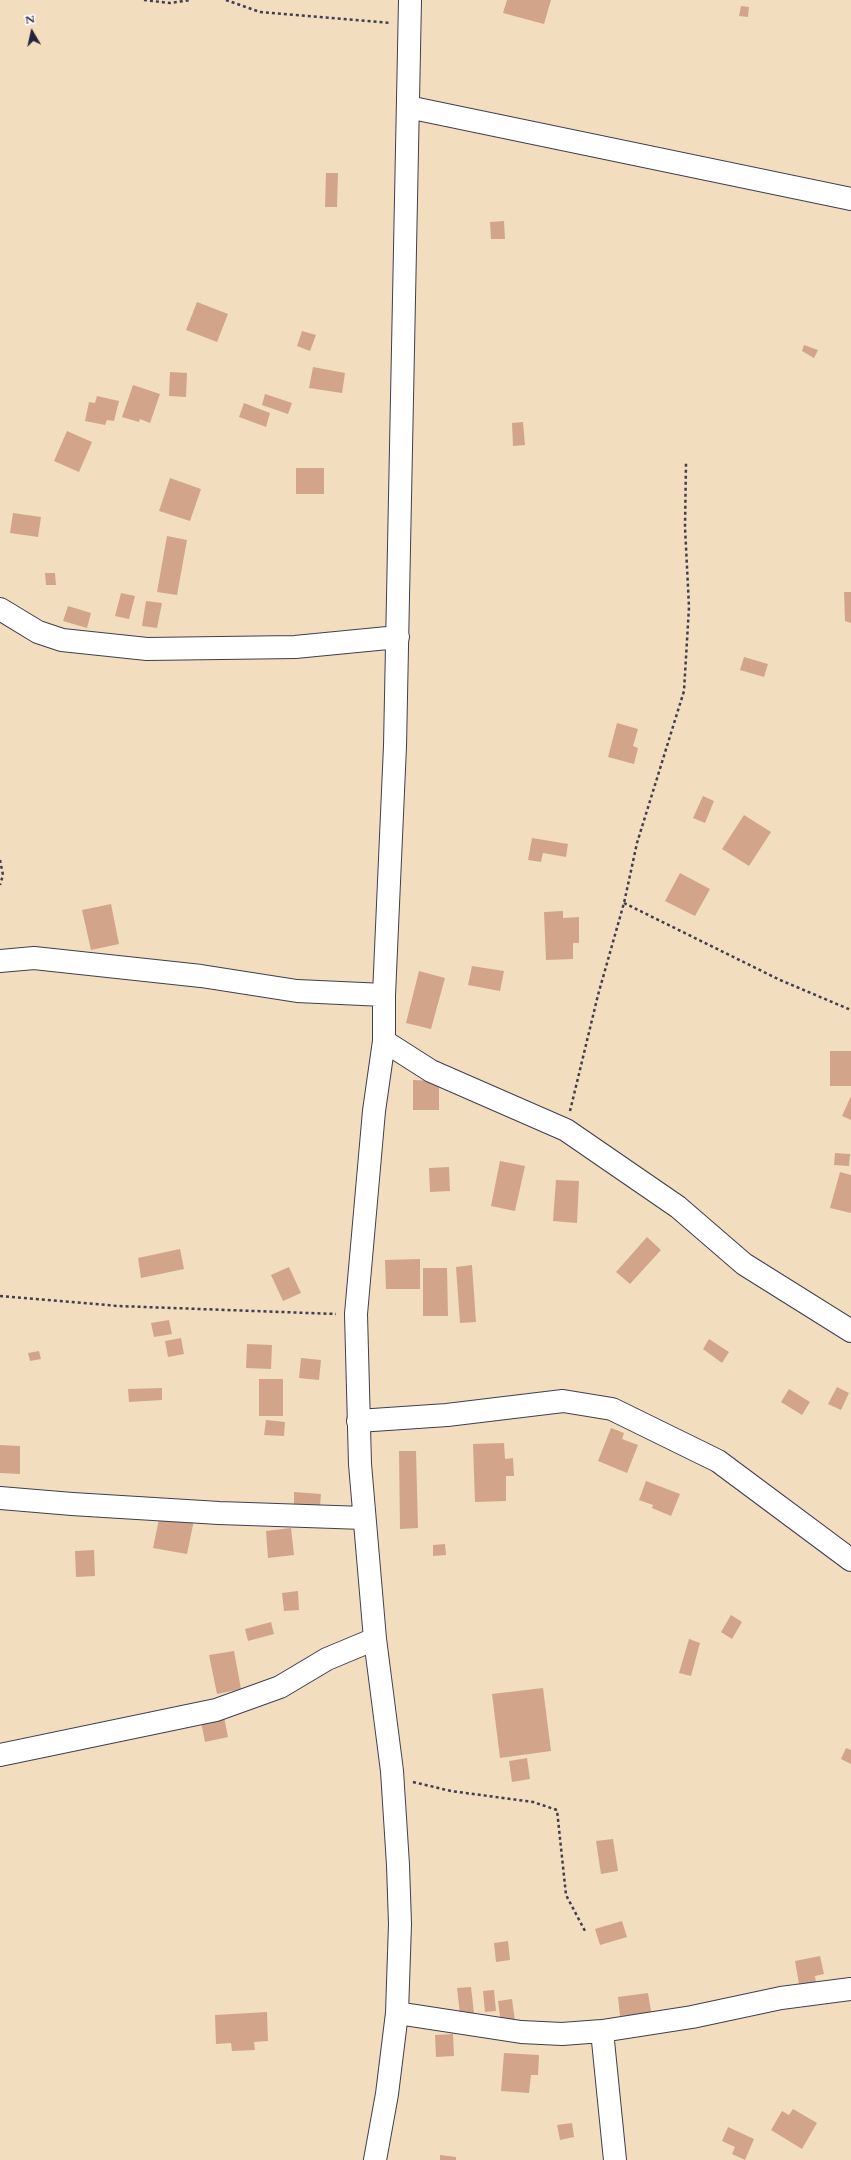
<!DOCTYPE html>
<style>
body{margin:0}
#map{position:relative;width:851px;height:2160px;overflow:hidden;background:#f2ddbe;font-family:Cardo,serif}
canvas{display:block}
.north{position:absolute;left:12px;top:12px;width:40px;height:40px;-webkit-text-stroke:3px #fff;paint-order:stroke;rotate:351deg;font-size:11px;font-weight:700;line-height:16px;text-align:center;color:#22223b}
.north::after{content:'';display:block;margin:auto;width:14px;height:18px;background:#22223b;clip-path:polygon(50% 0,100% 100%,50% 72%,0 100%)}
</style>
<div id="map">
<canvas width="851" height="2160"></canvas>
<div class="north">N</div>
</div>
<script>
const c = document.querySelector('canvas').getContext('2d');
c.lineJoin = 'round';
function paint(path, color) { c.fillStyle = color; c.fill(path, 'evenodd'); }
const shape = rows => new Path2D(rows.map(r => 'M' + r).join(''));
function stroke(path, color, width, dash) { c.strokeStyle = color; c.lineWidth = width; c.lineCap = dash ? 'butt' : 'round'; c.setLineDash(dash || []); c.stroke(path); }
paint(shape([
 [507,0,551,0,544,24,503,13],
 [741,6,749,7,748,17,739,16],
 [326,173,338,173,337,207,325,207],
 [504,221,505,239,491,239,490,222],
 [197,302,228,314,217,342,186,330],
 [302,331,316,335,310,351,297,346],
 [804,345,818,350,814,358,802,351],
 [313,367,345,373,342,393,309,388],
 [170,372,187,373,186,397,169,396],
 [133,385,160,394,150,423,140,419,139,422,122,417],
 [265,394,292,403,288,414,262,405],
 [97,396,119,401,114,421,107,420,105,425,85,421,89,402,95,403],
 [244,403,270,413,266,427,239,417],
 [523,422,525,445,513,446,512,423],
 [67,431,92,442,79,472,54,461],
 [296,468,324,468,324,494,296,494],
 [170,478,201,489,190,521,159,511],
 [13,513,41,517,38,537,10,533],
 [167,536,187,540,177,595,157,592],
 [45,573,55,573,56,585,46,585],
 [844,592,851,592,851,623,845,621],
 [121,593,135,596,129,619,115,616],
 [146,601,162,603,157,628,142,626],
 [68,606,91,613,87,628,63,621],
 [744,657,768,664,764,677,740,670],
 [617,723,638,729,633,746,638,748,634,764,608,757],
 [703,796,714,801,705,823,693,818],
 [744,815,771,832,749,866,722,849],
 [532,838,568,844,566,857,543,853,541,862,528,860],
 [680,873,710,889,695,916,665,901],
 [111,904,119,944,91,950,82,910],
 [563,911,563,918,579,917,579,943,573,943,573,959,546,960,544,912],
 [472,966,504,971,500,991,468,985],
 [419,971,445,978,431,1029,406,1023],
 [830,1051,851,1051,851,1086,830,1086],
 [413,1080,439,1081,439,1110,413,1110],
 [851,1096,851,1120,842,1116],
 [835,1153,850,1154,849,1166,834,1165],
 [500,1161,525,1166,515,1211,491,1206],
 [449,1167,450,1191,430,1192,429,1168],
 [840,1172,851,1175,851,1213,830,1208],
 [556,1180,579,1181,577,1223,553,1221],
 [647,1237,661,1250,630,1284,616,1272],
 [180,1249,184,1269,141,1278,138,1258],
 [420,1259,420,1289,386,1289,385,1260],
 [472,1265,476,1322,460,1323,456,1267],
 [289,1267,301,1293,283,1301,271,1275],
 [423,1268,447,1268,448,1316,423,1316],
 [169,1320,172,1334,154,1337,151,1323],
 [181,1338,184,1354,168,1357,165,1341],
 [709,1339,729,1352,722,1363,703,1349],
 [247,1344,272,1345,271,1369,246,1368],
 [39,1351,41,1359,30,1361,28,1353],
 [301,1358,321,1360,319,1380,299,1378],
 [259,1379,283,1379,283,1416,259,1416],
 [837,1387,849,1393,841,1410,828,1404],
 [162,1388,162,1400,129,1402,128,1389],
 [789,1389,810,1402,802,1415,781,1402],
 [266,1420,285,1422,284,1436,264,1435],
 [611,1428,624,1433,622,1439,638,1445,627,1473,598,1461],
 [504,1443,505,1459,513,1458,514,1476,506,1476,506,1501,475,1502,473,1444],
 [0,1445,20,1446,20,1474,0,1473],
 [399,1451,416,1451,418,1528,400,1529],
 [646,1481,680,1494,671,1516,652,1508,653,1505,639,1500],
 [294,1492,321,1494,320,1506,294,1504],
 [160,1514,194,1520,187,1554,153,1548],
 [291,1528,294,1555,268,1558,266,1531],
 [445,1544,446,1555,433,1556,433,1545],
 [94,1550,95,1576,76,1577,75,1551],
 [298,1591,299,1610,284,1611,282,1593],
 [731,1615,742,1622,732,1639,721,1632],
 [271,1622,274,1634,248,1641,245,1629],
 [689,1639,700,1643,691,1676,679,1673],
 [234,1651,241,1689,217,1694,209,1655],
 [543,1688,551,1751,500,1758,492,1694],
 [224,1717,228,1737,205,1742,201,1722],
 [846,1748,851,1750,851,1764,841,1759],
 [527,1758,530,1779,512,1782,509,1761],
 [613,1839,618,1871,601,1874,596,1841],
 [622,1921,627,1937,600,1945,595,1929],
 [508,1941,510,1960,496,1962,494,1943],
 [820,1956,824,1974,815,1976,816,1982,799,1984,795,1961],
 [471,1987,474,2013,460,2014,457,1988],
 [494,1990,496,2011,485,2012,483,1991],
 [648,1993,652,2017,641,2018,641,2014,620,2016,618,1997],
 [512,1999,515,2021,501,2024,498,2001],
 [267,2012,268,2041,254,2042,255,2050,232,2051,231,2043,216,2044,215,2015],
 [453,2034,454,2056,436,2057,435,2035],
 [504,2053,539,2055,538,2075,531,2075,529,2093,501,2091],
 [793,2109,817,2123,802,2149,771,2130,782,2111,789,2115],
 [572,2123,574,2137,560,2140,557,2125],
 [728,2127,754,2139,745,2160,732,2154,735,2147,722,2141],
 [440,2155,456,2157,456,2160,440,2160]
]), '#d2a58b');
const minor = shape([
 [408,107,851,199],
 [0,609,38,632,62,640,147,649,295,647,398,637],
 [0,961,34,958,201,976,297,991,384,995],
 [384,1041,431,1071,566,1130,678,1207,744,1264,851,1331],
 [358,1421,447,1415,563,1401,612,1409,718,1461,851,1560],
 [0,1498,72,1504,219,1513,364,1518],
 [0,1755,216,1710,280,1687,327,1659,375,1639],
 [397,2013,521,2032,562,2034,602,2031,692,2017,781,1998,851,1989],
 [602,2031,615,2160],
 [375,2160,387,2094,397,2013,400,1924,398,1865,392,1771,375,1639,360,1464,356,1314,374,1111,384,1041,384,995,395,746,410,0]
]);
stroke(minor, '#413e4f', 24);
stroke(shape([
 [144,0,170,3,191,0],
 [226,0,260,12,390,23],
 [0,860,3,875,0,885],
 [624,903,780,980,851,1010],
 [570,1111,598,995,624,903,637,843,684,691,689,607,685,527,686,463],
 [0,1296,118,1306,336,1314],
 [413,1782,451,1791,533,1802,557,1810,566,1895,585,1931]
]), '#413e4f', 2.5, [3, 3]);
stroke(minor, '#fff', 22);
</script>
